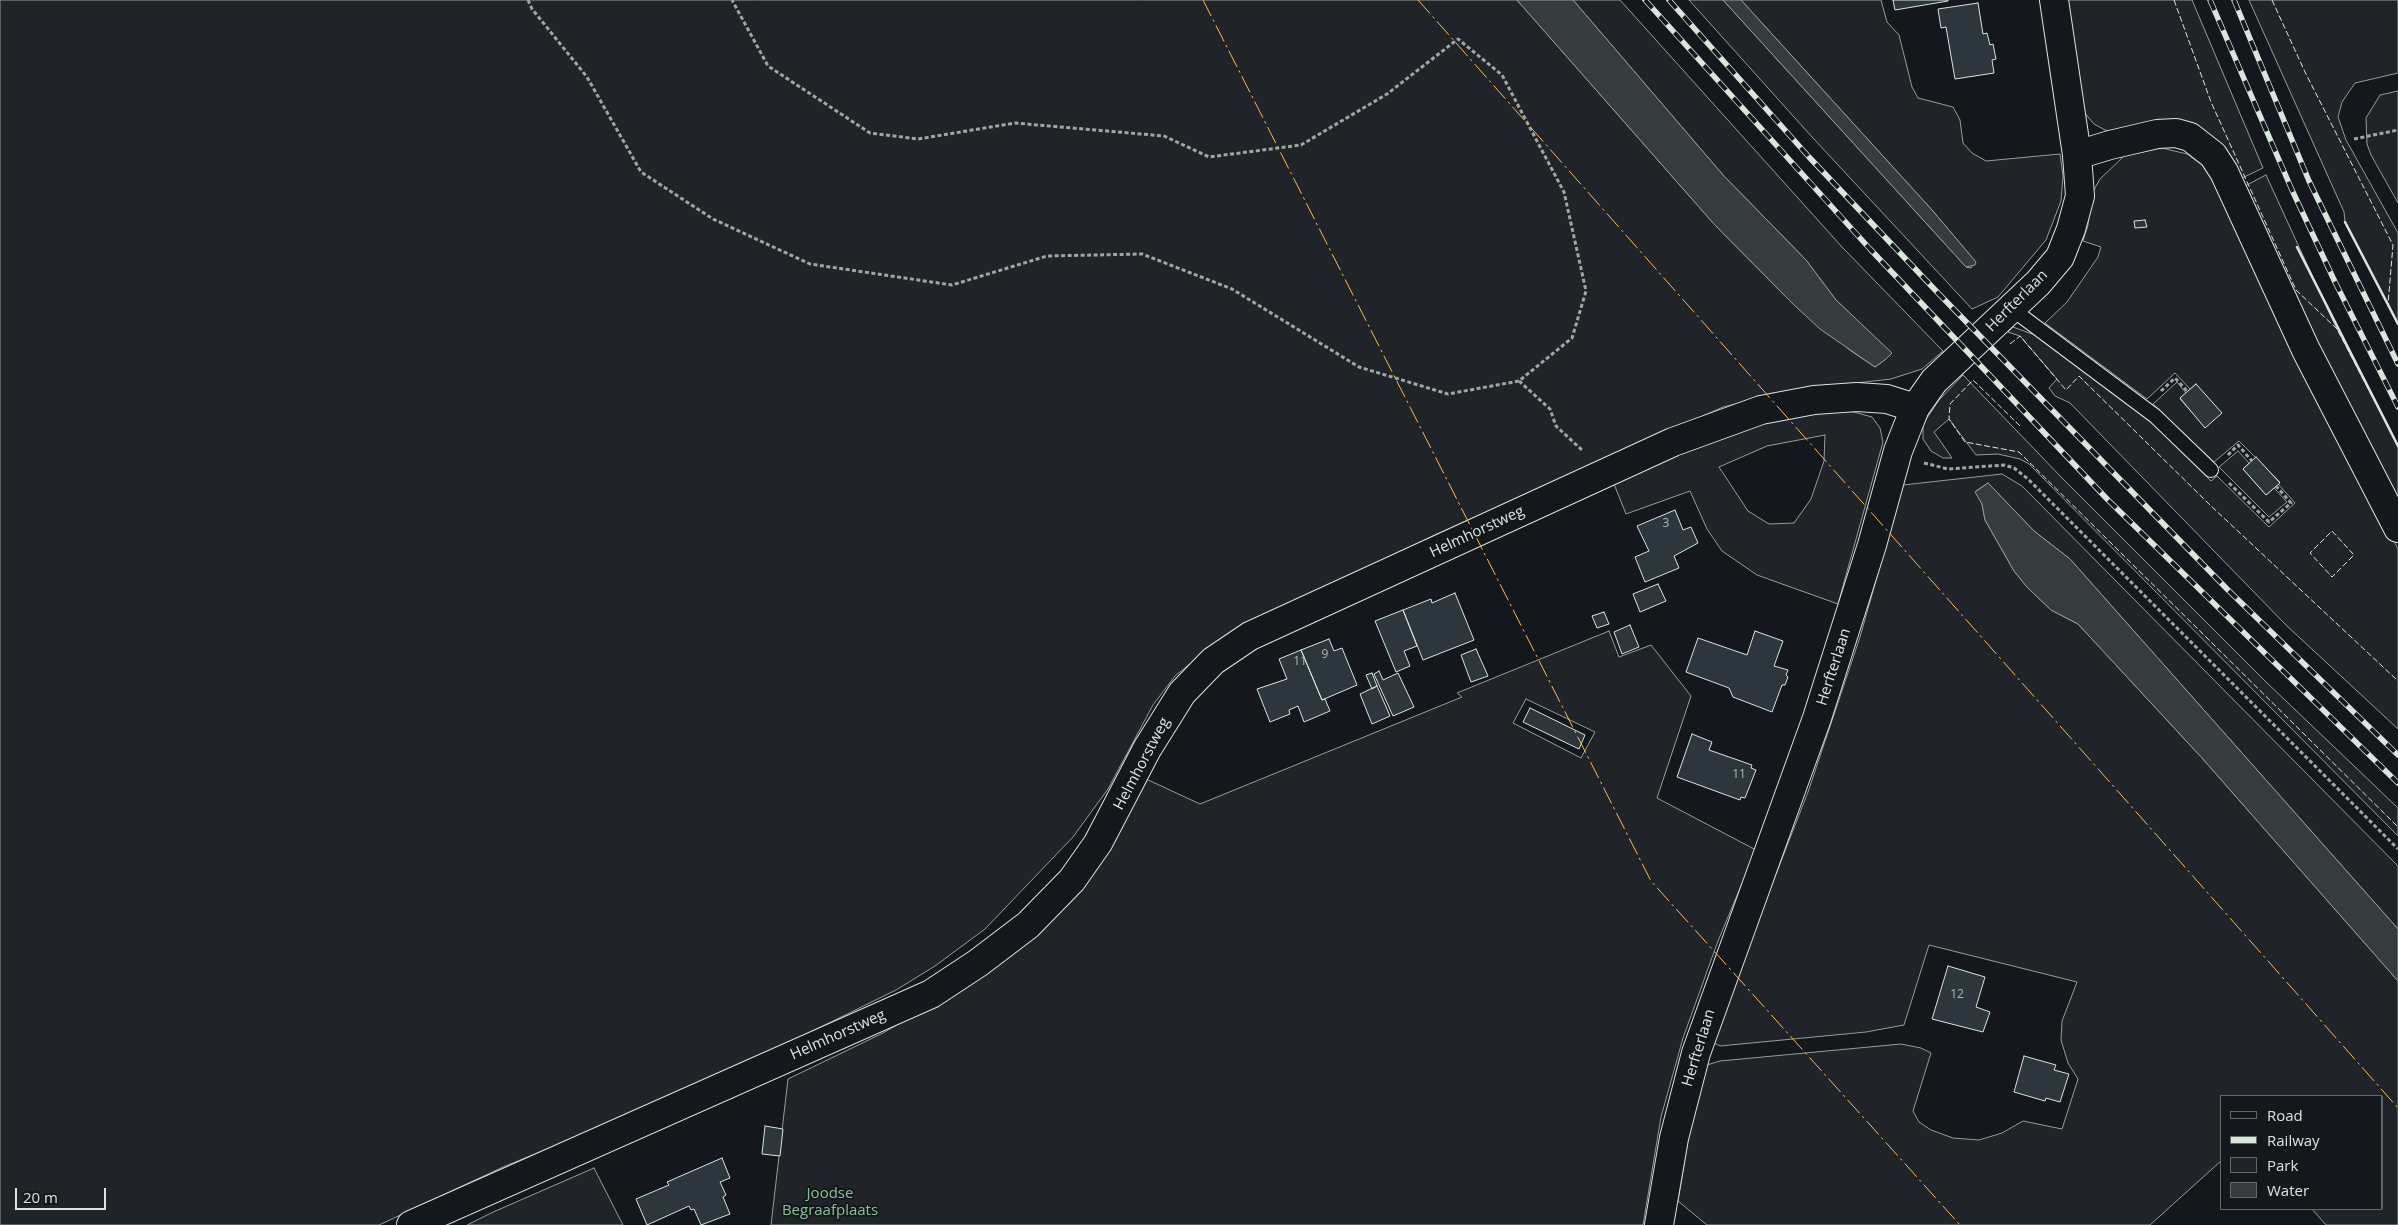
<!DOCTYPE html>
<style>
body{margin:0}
#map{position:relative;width:2398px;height:1225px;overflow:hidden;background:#14181c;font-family:"Open Sans",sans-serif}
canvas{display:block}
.legend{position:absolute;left:2220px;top:1095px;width:162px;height:115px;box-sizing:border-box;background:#14181c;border:1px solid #626a69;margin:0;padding:6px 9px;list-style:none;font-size:15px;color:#d8e6dc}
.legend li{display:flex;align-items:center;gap:10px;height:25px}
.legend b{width:25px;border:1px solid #626a69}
.scale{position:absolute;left:15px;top:1188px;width:91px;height:22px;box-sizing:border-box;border:2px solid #d8e6dc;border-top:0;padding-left:6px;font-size:15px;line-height:18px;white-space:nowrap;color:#d8e6dc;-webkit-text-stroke:4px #14181c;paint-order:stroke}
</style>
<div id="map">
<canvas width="2398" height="1225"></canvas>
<ul class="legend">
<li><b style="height:6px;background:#14181c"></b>Road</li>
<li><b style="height:6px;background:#d8e6dc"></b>Railway</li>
<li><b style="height:14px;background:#202428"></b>Park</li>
<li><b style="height:14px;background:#363b3e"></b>Water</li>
</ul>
<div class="scale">20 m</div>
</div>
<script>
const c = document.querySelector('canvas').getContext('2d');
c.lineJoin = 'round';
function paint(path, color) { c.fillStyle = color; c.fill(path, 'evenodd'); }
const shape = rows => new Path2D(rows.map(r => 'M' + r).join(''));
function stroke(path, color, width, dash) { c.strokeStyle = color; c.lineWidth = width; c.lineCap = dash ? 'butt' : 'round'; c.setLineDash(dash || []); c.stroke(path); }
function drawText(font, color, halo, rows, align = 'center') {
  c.font = font + ' "Open Sans",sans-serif'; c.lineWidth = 4; c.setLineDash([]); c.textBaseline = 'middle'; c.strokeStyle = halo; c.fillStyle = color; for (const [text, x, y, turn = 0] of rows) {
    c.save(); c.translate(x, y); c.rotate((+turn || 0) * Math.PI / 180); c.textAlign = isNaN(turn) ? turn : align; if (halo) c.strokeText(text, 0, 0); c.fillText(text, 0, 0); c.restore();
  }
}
const green = shape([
 [0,0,1517,0,1714,224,1793,304,1851,351,1875,367,1886,359,1891,353,1836,300,1806,260,1723,175,1573,0,1620,0,1842,247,1943,351,1922,369,1891,379,1786,391,1723,407,1437,534,1223,637,1175,676,1153,705,1108,789,1073,837,985,929,935,966,896,990,766,1054,631,1115,503,1167,379,1225,0,1225,0,0],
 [1689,0,1723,0,1966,267,1971,268,1975,261,1932,210,1741,0,1881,0,1887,22,1899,35,1912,87,1918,98,1953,107,1960,120,1963,143,1972,153,1986,161,2060,154,2063,176,2061,201,2046,240,1998,297,1972,309,1812,137,1689,0],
 [2064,0,2192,0,2263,168,2238,180,2226,155,2105,130,2094,124,2083,111,2064,0],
 [2249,0,2398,0,2398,73,2355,83,2342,102,2338,117,2346,140,2398,233,2398,324,2345,222,2344,212,2249,0],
 [2398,91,2398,203,2371,155,2367,144,2366,118,2380,95,2398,91],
 [2162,148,2187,154,2209,170,2398,549,2398,729,2286,625,2070,403,2055,396,2049,388,2057,379,2020,336,2008,332,2013,327,2035,335,2150,421,2211,481,2217,476,2269,527,2295,503,2278,484,2280,482,2239,441,2214,462,2153,404,2177,382,2186,393,2180,399,2205,427,2196,384,2190,389,2175,373,2147,399,2045,323,2067,302,2098,257,2101,247,2083,241,2088,225,2091,195,2100,179,2124,156,2162,148],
 [2266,175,2333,321,2398,446,2398,511,2241,188,2266,175],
 [1963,375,2064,480,2264,680,2398,808,2398,836,2029,464,2020,459,1998,454,1976,455,1949,419,1934,432,1952,458,1943,458,1931,451,1923,439,1923,424,1939,400,1963,375],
 [1837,410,1854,412,1872,417,1880,428,1883,442,1838,604,1757,575,1722,551,1707,529,1690,491,1626,514,1612,479,1751,423,1837,410],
 [1825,435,1824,461,1811,499,1794,523,1769,524,1748,511,1719,467,1767,446,1825,435],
 [2238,451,2249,463,2243,469,2266,495,2274,488,2287,502,2269,517,2219,467,2238,451],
 [2002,474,2022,486,2398,866,2398,929,2070,559,2034,531,1988,483,1976,491,1982,504,1985,520,2014,571,2027,587,2051,610,2078,624,2202,758,2398,981,2398,1225,2326,1225,2312,1209,2382,1209,2382,1096,2222,1096,2222,1160,2150,1225,1707,1225,1678,1201,1691,1123,1707,1065,1720,1061,1901,1044,1921,1048,1931,1053,1913,1111,1919,1122,1931,1130,1953,1138,1979,1140,2002,1133,2023,1121,2062,1129,2078,1079,2068,1063,2061,1040,2062,1021,2077,982,1929,945,1904,1025,1866,1032,1720,1046,1714,1043,1746,951,1808,792,1860,637,1903,485,2002,474],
 [1609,631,1619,657,1651,645,1691,696,1657,798,1756,850,1718,941,1683,1038,1661,1117,1643,1225,771,1225,788,1079,883,1033,942,999,989,967,1144,778,1200,804,1462,697,1457,693,1609,631],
 [1526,699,1595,732,1581,758,1513,723,1526,699],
 [594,1168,623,1225,467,1225,491,1213,594,1168]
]);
paint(green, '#202428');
stroke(green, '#939e99', 1);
const water = shape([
 [1517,0,1573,0,1723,175,1806,260,1836,300,1892,353,1886,359,1875,367,1820,329,1793,304,1714,224,1517,0],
 [1723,0,1741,0,1932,210,1976,262,1975,265,1966,267,1723,0],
 [1988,483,2034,531,2070,559,2398,929,2398,981,2202,758,2078,624,2051,610,2027,587,2014,571,1985,520,1982,504,1975,492,1988,483]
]);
paint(water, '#363b3e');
stroke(water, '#939e99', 1);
const building = shape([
 [1893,0,1948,0,1948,1,1895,10,1893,0],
 [1978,3,1983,34,1987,33,1990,45,1993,44,1996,59,1992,60,1994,73,1955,79,1946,27,1941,28,1938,9,1978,3],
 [2145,220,2147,227,2135,228,2134,221,2145,220],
 [2196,384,2222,413,2205,428,2180,398,2196,384],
 [2256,457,2280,483,2266,495,2243,469,2256,457],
 [1675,510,1683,530,1691,527,1698,543,1674,556,1679,568,1645,582,1635,557,1649,551,1637,526,1675,510],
 [1658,584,1666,601,1640,612,1633,594,1658,584],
 [1455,593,1474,640,1423,660,1403,610,1431,599,1432,603,1455,593],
 [1403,610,1417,646,1404,651,1410,666,1396,672,1375,621,1403,610],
 [1604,612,1609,624,1597,628,1592,616,1604,612],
 [1630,625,1639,647,1622,654,1614,632,1630,625],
 [1755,631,1783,641,1774,666,1788,670,1786,675,1788,677,1785,685,1782,685,1772,712,1733,697,1729,688,1686,672,1698,638,1747,655,1755,631],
 [1329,639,1334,651,1342,648,1357,685,1322,700,1301,650,1329,639],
 [1476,649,1488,676,1471,682,1461,655,1476,649],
 [1301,650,1322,700,1325,699,1330,711,1304,722,1298,706,1289,710,1290,714,1270,722,1257,689,1287,679,1279,659,1301,650],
 [1379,671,1383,680,1398,673,1414,707,1393,716,1374,674,1379,671],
 [1372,673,1377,686,1372,689,1366,675,1372,673],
 [1377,686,1390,716,1372,724,1360,694,1377,686],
 [1530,708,1585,735,1579,749,1523,722,1530,708],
 [1692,734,1712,742,1709,750,1752,765,1751,768,1756,770,1745,798,1741,797,1740,800,1677,777,1692,734],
 [1948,966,1985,977,1976,1007,1990,1012,1983,1032,1932,1019,1948,966],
 [2024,1056,2056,1065,2054,1070,2069,1074,2060,1102,2046,1098,2045,1101,2014,1092,2024,1056],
 [765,1126,783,1129,780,1156,762,1154,765,1126],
 [722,1158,730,1178,720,1182,726,1195,723,1197,730,1214,701,1225,694,1209,691,1210,689,1206,647,1225,636,1199,669,1185,667,1182,722,1158]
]);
paint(building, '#2c363c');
stroke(building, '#d8e6dc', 1);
const service = shape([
 [2012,309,2155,416,2211,470]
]);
const minor = shape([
 [2077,155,2110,145,2157,134,2176,133,2190,137,2213,155,2224,172,2306,350,2398,528],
 [411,1225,931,994,978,963,1028,925,1072,880,1098,843,1147,749,1182,693,1213,661,1250,636,1673,442,1761,410,1814,400,1857,397,1887,399,1915,408]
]);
const tertiary = shape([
 [1659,1225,1674,1138,1696,1053,1817,718,1872,545,1898,451,1915,408,1934,381,2038,283,2060,257,2071,229,2080,196,2077,155,2054,0]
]);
stroke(service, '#d8e6dc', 16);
stroke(minor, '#d8e6dc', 30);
stroke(tertiary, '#d8e6dc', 30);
stroke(shape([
 [528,0,532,9,587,77,641,172,713,219,810,264,952,285,1047,256,1142,254,1232,289,1359,367,1448,394,1519,381,1572,338,1586,291,1564,192,1502,75,1458,39,1387,94,1301,145,1209,157,1164,136,1015,123,918,139,870,133,768,66,732,0],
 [2354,139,2398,130],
 [1519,381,1550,409,1556,426,1583,451],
 [2161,391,2175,378,2187,391],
 [2228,455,2238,445,2252,461],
 [1924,463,1948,469,2004,465,2014,468,2028,479,2398,849],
 [2229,483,2269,522,2291,503,2276,486]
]), '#9da8a2', 3, [4, 2.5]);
stroke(service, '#14181c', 14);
stroke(minor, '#14181c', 28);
stroke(tertiary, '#14181c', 28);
const rail = shape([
 [1645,0,1870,249,2108,500,2398,783],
 [1669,0,1809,157,1938,293,2227,589,2398,755],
 [2210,0,2292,190,2335,282,2398,407],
 [2234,0,2309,181,2398,364]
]);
stroke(rail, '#d8e6dc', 5.5);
stroke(rail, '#14181c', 4, [11]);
stroke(shape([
 [2174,0,2211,102,2296,290,2337,329,2398,446],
 [2272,0,2305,72,2393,245,2388,304,2398,324],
 [2010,344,2020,336,2066,390,2079,376,2210,505,2398,681],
 [2020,426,1973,380,1950,404,1949,419,1965,442,2019,452,2398,827],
 [2332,531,2354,555,2332,577,2310,553,2332,531]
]), '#d8e6dc', 1, [6, 2.5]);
stroke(shape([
 [2345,222,2398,324],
 [2297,247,2398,446]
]), '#d8e6dc', 2.5);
stroke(shape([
 [1203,0,1651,881,1960,1225],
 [1418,0,2398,1108]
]), '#ffb74d', 1, [18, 4, 2.5, 4]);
drawText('12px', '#adbab4', null, [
 ["3",1666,524],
 ["9",1325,655],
 ["11",1300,662],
 ["11",1739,775],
 ["12",1957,995]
]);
drawText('15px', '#d8e6dc', '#14181c', [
 ["Herfterlaan",2017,301,-45],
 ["Helmhorstweg",1477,532,-25],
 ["Herfterlaan",1834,667,-72],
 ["Helmhorstweg",1142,764,-62],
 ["Helmhorstweg",838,1035,-24],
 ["Herfterlaan",1699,1048,-73]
]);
drawText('15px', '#8ac095', '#14181c', [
 ["Joodse",830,1194],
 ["Begraafplaats",830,1211]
]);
</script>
